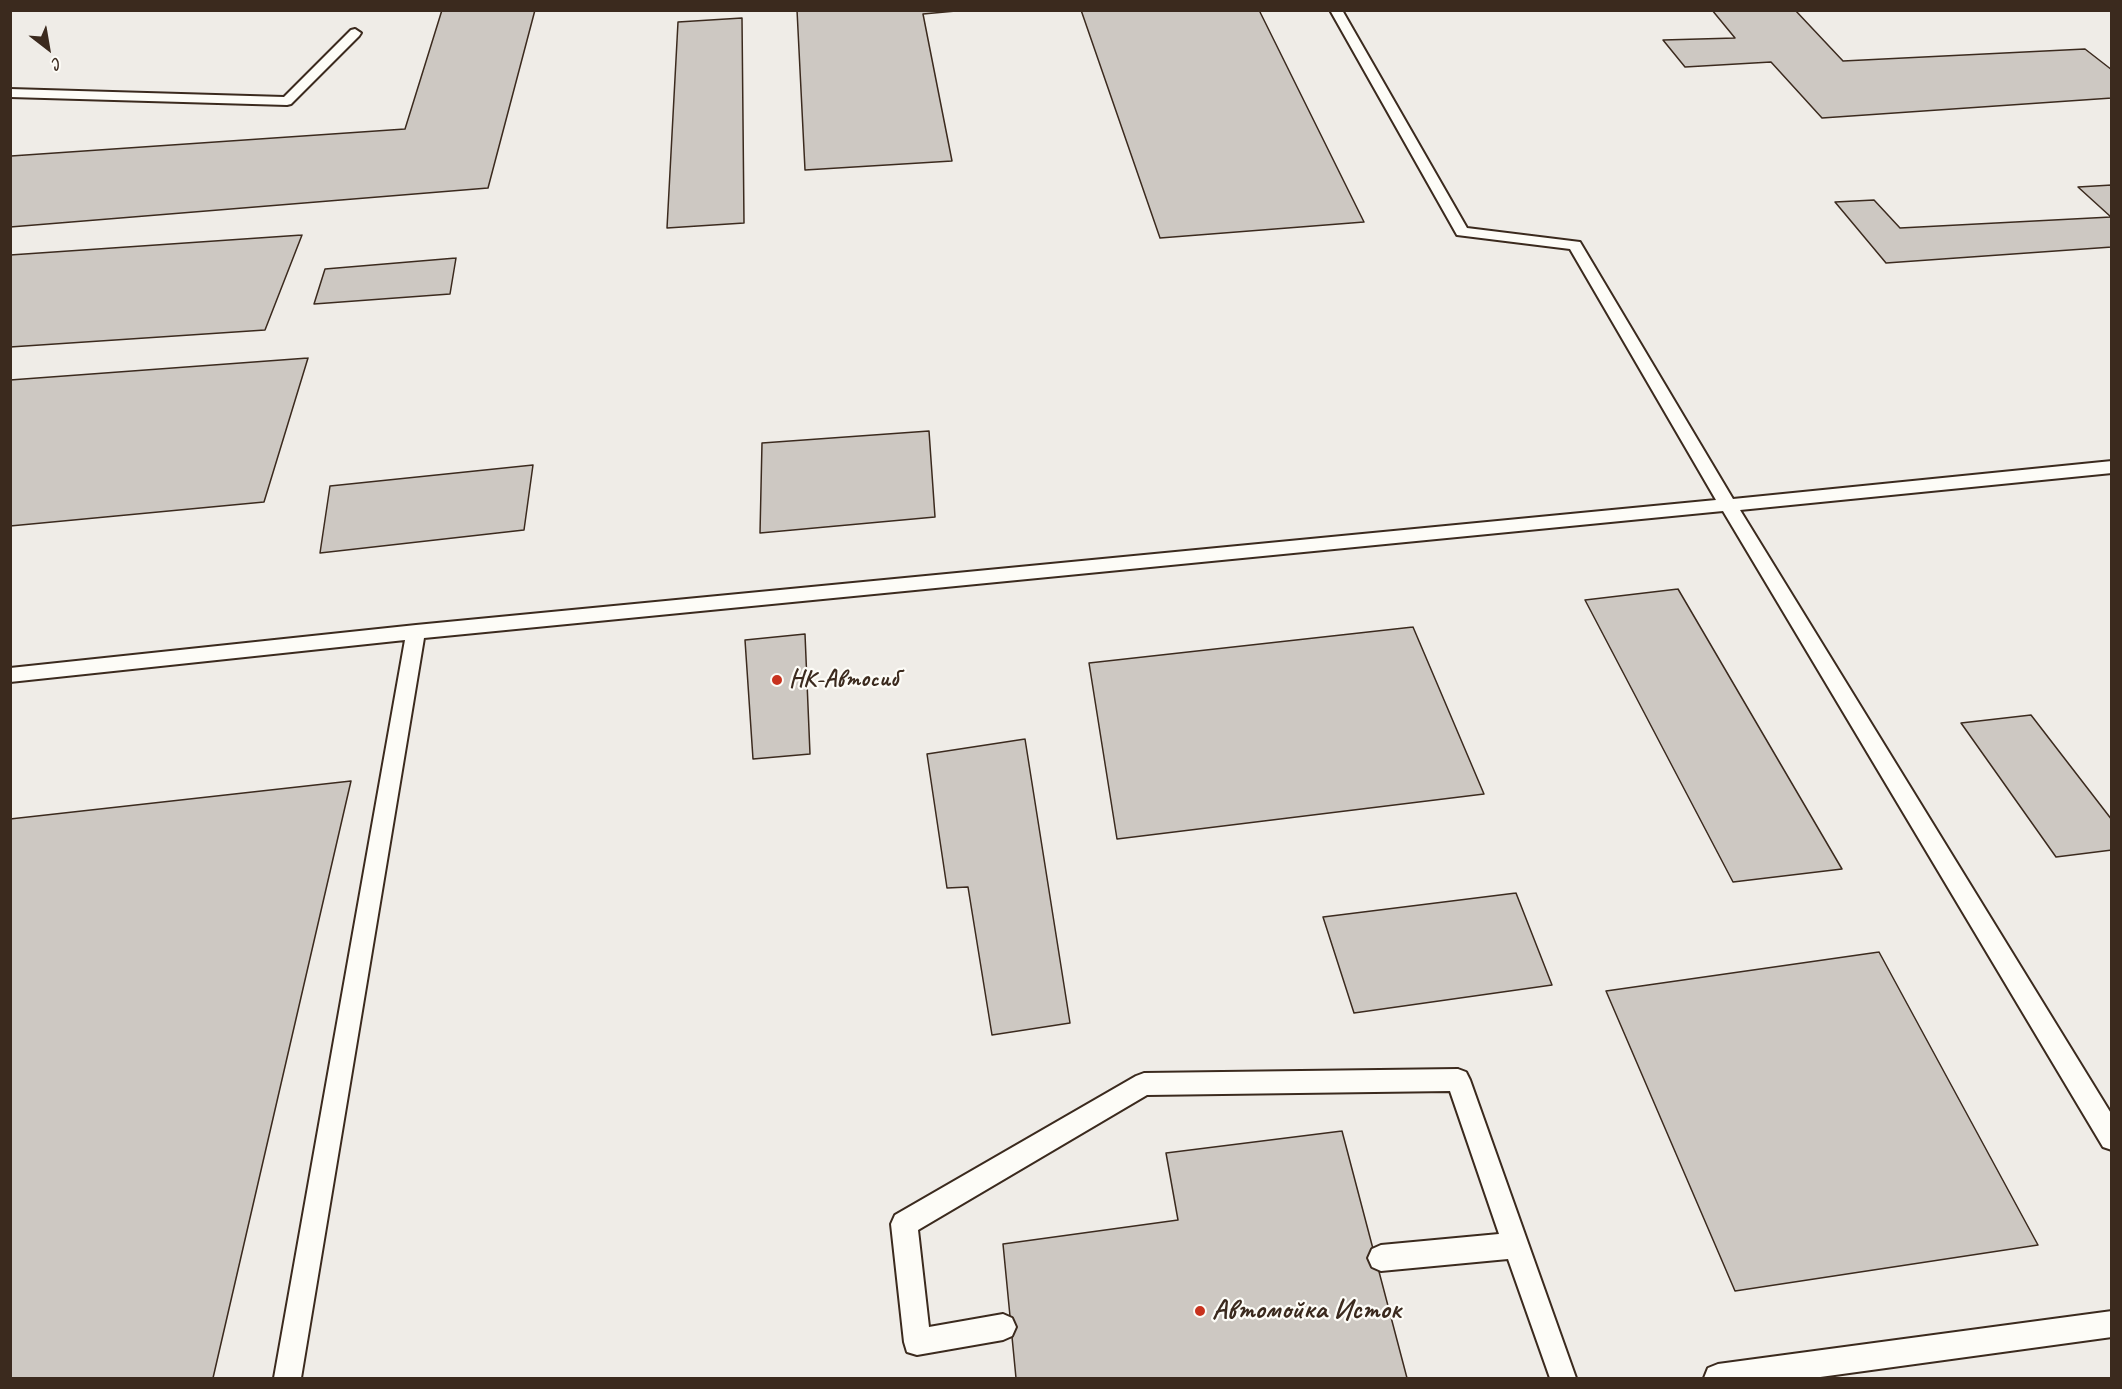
<!DOCTYPE html>
<meta charset="utf-8">
<style>
body{margin:0}
#map{position:relative;width:2122px;height:1389px;overflow:hidden;background:#fdfcf7;font-family:Caveat,sans-serif}
canvas{display:block}
.frame{position:absolute;inset:0;border:12px solid #3b2a1e;pointer-events:none}
.north{position:absolute;left:18px;top:18px;width:60px;height:60px;-webkit-text-stroke:4px #fdfcf7;paint-order:stroke;rotate:149deg;font-size:16px;font-weight:700;line-height:24px;text-align:center;color:#3b2a1e}
.north::after{content:'';display:block;margin:auto;width:21px;height:27px;background:#3b2a1e;clip-path:polygon(50% 0,100% 100%,50% 72%,0 100%)}
</style>
<div id="map">
<canvas width="2122" height="1389"></canvas>
<div class="frame"></div>
<div class="north">С</div>
</div>
<script>
const c = document.querySelector('canvas').getContext('2d');
c.lineJoin = 'round';
function paint(path, color) { c.fillStyle = color; c.fill(path, 'evenodd'); }
const shape = rows => new Path2D(rows.map(r => 'M' + r).join(''));
function stroke(path, color, width, dash) { c.strokeStyle = color; c.lineWidth = width; c.lineCap = dash ? 'butt' : 'round'; c.setLineDash(dash || []); c.stroke(path); }
function drawText(font, color, halo, rows, align = 'center') {
  c.font = font + ' Caveat,sans-serif'; c.lineWidth = 4.5; c.setLineDash([]); c.textBaseline = 'middle'; c.strokeStyle = halo; c.fillStyle = color; for (const [text, x, y, turn = 0] of rows) {
    c.save(); c.translate(x, y); c.rotate((+turn || 0) * Math.PI / 180); c.textAlign = isNaN(turn) ? turn : align; if (halo) c.strokeText(text, 0, 0); c.fillText(text, 0, 0); c.restore();
  }
}
paint(shape([
 [11,11,2111,11,2111,1378,11,1378]
]), '#efece7');
const building = shape([
 [442,10,535,10,488,188,10,227,11,156,405,129,442,10],
 [797,10,967,10,923,14,952,161,805,170,797,10],
 [1081,10,1259,10,1364,222,1160,238,1081,10],
 [1712,10,1795,10,1843,61,2085,49,2112,70,2112,98,1822,118,1771,62,1685,67,1663,40,1735,38,1712,10],
 [742,18,744,223,667,228,678,22,742,18],
 [2112,185,2112,247,1886,263,1835,202,1874,200,1900,228,2111,217,2078,187,2112,185],
 [302,235,265,330,10,347,10,255,302,235],
 [456,258,450,294,314,304,325,269,456,258],
 [308,358,264,502,10,526,10,380,308,358],
 [929,431,935,517,760,533,762,443,929,431],
 [533,465,524,530,320,553,330,486,533,465],
 [1678,589,1842,869,1733,882,1585,600,1678,589],
 [1413,627,1484,794,1117,839,1089,663,1413,627],
 [805,634,810,754,753,759,745,640,805,634],
 [2031,715,2112,820,2112,850,2056,857,1961,723,2031,715],
 [1025,739,1070,1023,992,1035,968,887,947,888,927,754,1025,739],
 [351,781,213,1378,10,1378,10,819,351,781],
 [1516,893,1552,985,1354,1013,1323,917,1516,893],
 [1879,952,2038,1245,1735,1291,1606,991,1879,952],
 [1342,1131,1407,1378,1016,1378,1003,1244,1178,1220,1166,1153,1342,1131]
]);
paint(building, '#cdc8c2');
stroke(building, '#3b2a1e', 1.5);
const service = shape([
 [1330,10,1342,10,1467,228,1580,242,1733,499,2112,461,2112,473,1740,510,2112,1115,2112,1150,2103,1147,1723,511,424,638,301,1378,274,1378,405,640,10,682,10,668,416,625,1716,500,1570,249,1457,235,1330,10],
 [355,29,361,33,359,36,291,104,287,105,10,97,10,89,284,97,351,30,355,29],
 [1458,1069,1466,1072,1470,1080,1576,1378,1550,1378,1508,1259,1381,1271,1372,1267,1368,1258,1372,1249,1381,1245,1499,1234,1450,1091,1147,1095,918,1230,929,1327,1003,1314,1012,1318,1016,1327,1012,1336,1003,1340,917,1355,907,1352,904,1342,891,1224,895,1215,1136,1076,1144,1073,1458,1069],
 [2112,1311,2112,1337,1813,1378,1704,1378,1708,1368,1718,1364,2112,1311]
]);
stroke(service, '#3b2a1e', 4);
paint(service, '#fdfcf7');
for (const [x, y, r, color] of [
 [777,680,6,"#c8321e"],
 [1200,1311,6,"#c8321e"]
]) { const dot = new Path2D(); dot.arc(x, y, r, 0, 2 * Math.PI); c.fillStyle = color; c.fill(dot); stroke(dot, '#fdfcf7', 2); }
drawText('bold 24px', '#3b2a1e', '#fdfcf7', [
 ["НК-Автосиб",789,680]
], 'left');
drawText('bold 28px', '#3b2a1e', '#fdfcf7', [
 ["Автомойка Исток",1212,1311]
], 'left');
</script>
